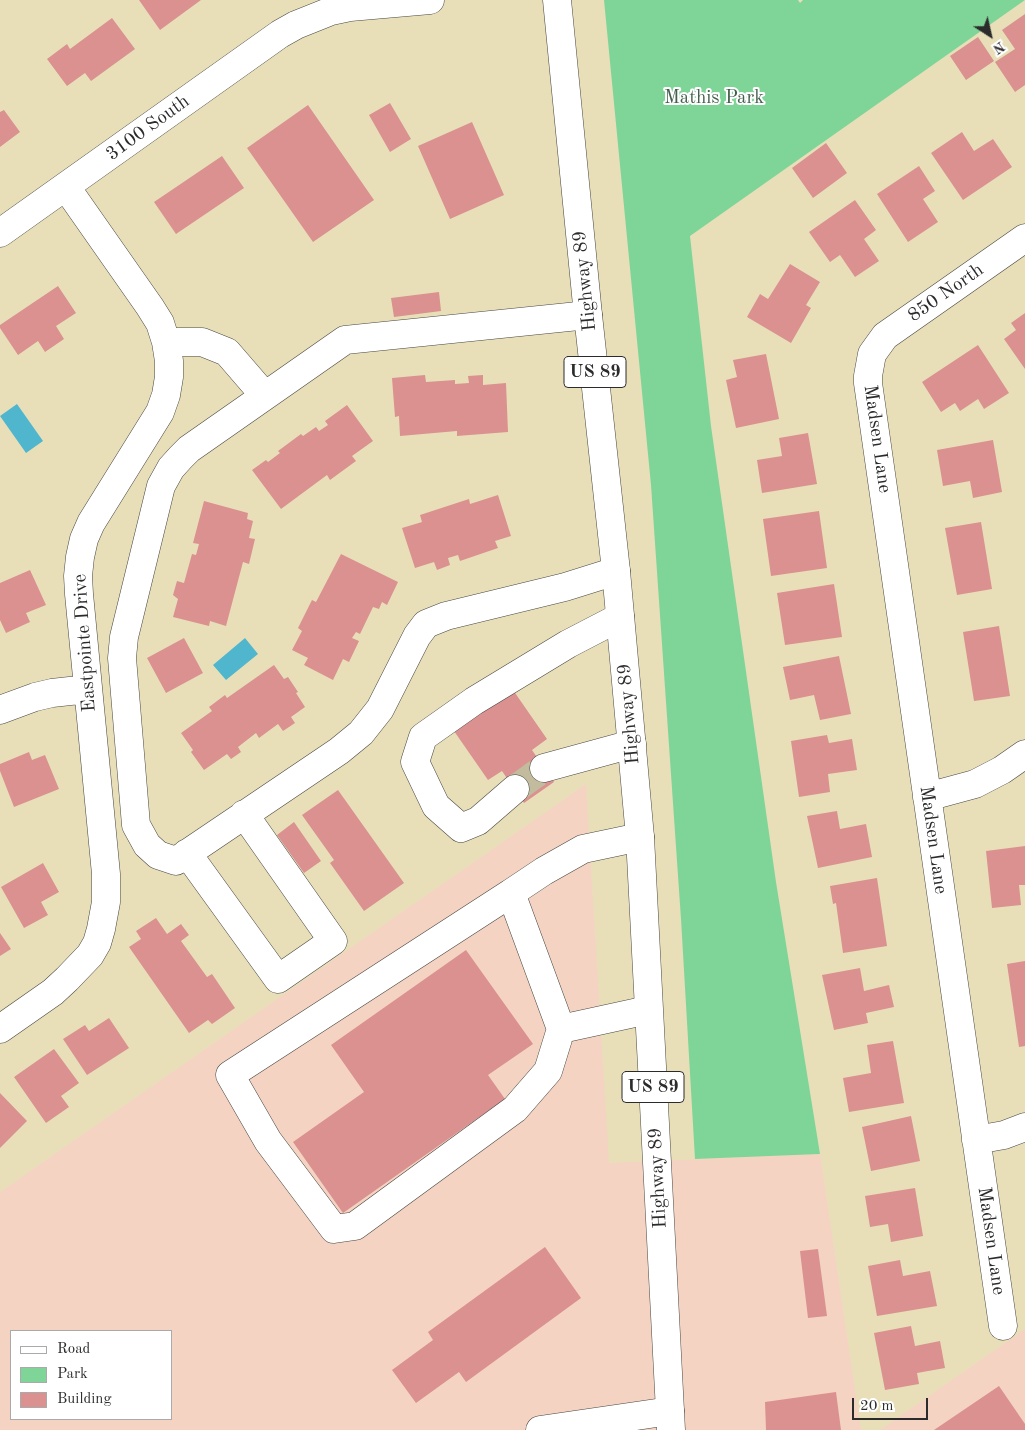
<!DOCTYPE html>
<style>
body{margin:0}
#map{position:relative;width:1025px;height:1430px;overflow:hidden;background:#e8dfb9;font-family:"Old Standard TT",serif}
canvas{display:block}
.legend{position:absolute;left:10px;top:1330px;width:162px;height:90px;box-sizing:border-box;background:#fff;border:1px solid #aaa;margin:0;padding:6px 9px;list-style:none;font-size:15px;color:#2b2b2b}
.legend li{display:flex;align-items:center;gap:10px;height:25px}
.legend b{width:25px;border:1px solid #aaa}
.north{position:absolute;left:965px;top:10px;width:50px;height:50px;-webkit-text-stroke:4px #fff;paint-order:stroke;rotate:145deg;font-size:14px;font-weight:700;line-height:20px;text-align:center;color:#2b2b2b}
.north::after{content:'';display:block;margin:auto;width:18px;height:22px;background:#2b2b2b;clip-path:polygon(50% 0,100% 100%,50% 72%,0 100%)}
.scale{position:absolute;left:852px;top:1398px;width:76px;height:22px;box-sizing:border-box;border:2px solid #2b2b2b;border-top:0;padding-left:6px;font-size:15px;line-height:18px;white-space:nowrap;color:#2b2b2b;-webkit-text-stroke:4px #fff;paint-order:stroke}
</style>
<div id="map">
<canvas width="1025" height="1430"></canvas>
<ul class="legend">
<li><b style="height:6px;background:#fff"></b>Road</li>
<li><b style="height:14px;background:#7fd598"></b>Park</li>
<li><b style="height:14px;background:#da9190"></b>Building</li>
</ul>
<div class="north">N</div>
<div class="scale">20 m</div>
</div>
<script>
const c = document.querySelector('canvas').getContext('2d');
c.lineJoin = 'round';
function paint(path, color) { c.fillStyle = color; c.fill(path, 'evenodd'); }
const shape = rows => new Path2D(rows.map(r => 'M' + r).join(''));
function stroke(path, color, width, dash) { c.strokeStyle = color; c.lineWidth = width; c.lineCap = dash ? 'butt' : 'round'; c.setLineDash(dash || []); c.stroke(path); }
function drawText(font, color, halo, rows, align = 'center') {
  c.font = font + ' "Old Standard TT",serif'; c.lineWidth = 4; c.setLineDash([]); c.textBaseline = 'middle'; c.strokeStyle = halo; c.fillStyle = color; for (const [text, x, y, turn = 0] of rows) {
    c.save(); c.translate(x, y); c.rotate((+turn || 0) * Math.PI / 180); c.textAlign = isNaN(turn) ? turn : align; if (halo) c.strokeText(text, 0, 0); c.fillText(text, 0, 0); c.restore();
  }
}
paint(shape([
 [586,784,609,1163,820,1154,861,1430,0,1430,0,1192],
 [11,1331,171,1331,171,1419,11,1419],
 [1025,1329,1025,1430,880,1430]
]), '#f5d3c2');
paint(shape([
 [604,0,798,0,800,3,803,0,1025,0,690,236,711,426,776,882,820,1154,695,1159,681,919,651,485]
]), '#7fd598');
paint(shape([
 [17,404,43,441,26,453,0,416],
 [245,638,258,654,226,680,213,665]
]), '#4fb6cd');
paint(shape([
 [139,0,201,0,160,30],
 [1025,14,1025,85,1015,92,995,62,1015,49,1002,30],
 [112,18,135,49,91,81,85,73,67,86,47,59,67,44,70,49],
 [978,37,994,61,966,80,950,56],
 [390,103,411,139,390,152,369,115],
 [308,105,374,200,313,242,247,148],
 [4,110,20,132,0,147,0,112],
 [472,122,504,195,450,219,418,146],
 [962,132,974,151,993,139,1012,167,963,200,931,153],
 [826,143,847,173,813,198,792,168],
 [222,156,244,188,176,234,154,202],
 [919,166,935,191,923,199,938,222,908,242,877,194],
 [855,200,876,230,864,239,879,261,855,277,840,255,830,262,809,232],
 [790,264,820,282,806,305,811,308,791,343,747,317,760,294,768,299],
 [58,286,76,313,56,326,64,339,45,352,38,341,18,355,0,328,0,325],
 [439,292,441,311,394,317,391,298],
 [1025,313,1025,369,1004,339,1016,330,1011,323],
 [978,345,1009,393,984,409,978,399,960,411,955,403,941,412,922,382],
 [766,354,779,419,736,428,726,380,737,377,733,360],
 [425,375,426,382,455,380,455,384,469,383,468,376,483,375,483,385,506,383,508,432,457,436,457,431,400,436,399,416,395,417,392,378],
 [347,405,373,441,352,456,356,461,330,480,327,475,281,509,252,470,266,460,268,462,280,453,278,451,301,434,303,436,316,427,319,431,328,425,325,421],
 [808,433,817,484,762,493,757,460,782,456,779,438],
 [993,440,1002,492,973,498,970,481,943,486,937,450],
 [498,495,511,536,495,541,498,548,460,561,458,555,448,558,450,565,437,570,434,562,415,568,402,528,422,522,420,515,469,499,470,504],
 [204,501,248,513,247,519,253,521,249,538,255,539,249,564,243,562,226,626,210,621,209,626,173,617,178,599,173,595,177,581,184,583,192,554,196,555,199,544,193,543],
 [819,511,827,568,771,576,763,519],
 [981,522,992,589,957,595,945,528],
 [341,554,398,582,387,605,382,602,379,609,373,607,360,634,356,632,352,638,359,641,349,662,343,659,333,680,304,665,308,658,292,650,302,631,298,628,312,600,316,602],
 [30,570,46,605,26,613,30,622,6,633,0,620,0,583],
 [834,584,842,637,785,645,777,593],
 [999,626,1010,696,974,701,963,632],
 [184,638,203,673,166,693,147,658],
 [839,656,851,714,820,720,814,695,790,700,783,667],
 [274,665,284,679,288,677,298,692,296,693,305,707,291,717,295,723,283,731,278,724,259,738,256,733,238,747,241,752,231,759,227,754,204,770,191,752,193,750,181,733,212,711,209,707,225,695,227,698],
 [513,690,547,739,532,750,554,782,524,803,502,771,488,780,454,731],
 [827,735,829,743,852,739,857,770,828,774,830,792,799,797,791,741],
 [29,752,32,760,45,755,59,789,14,807,0,771,0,764],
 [338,790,404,883,364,911,330,863,334,860,302,815],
 [837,811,840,829,866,824,872,857,818,868,807,816],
 [294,822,321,861,304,873,277,835],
 [1025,846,1025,885,1019,885,1021,905,992,908,986,851],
 [43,863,59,892,41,902,48,915,24,928,1,887],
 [877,878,887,946,843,953,836,903,833,904,830,886],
 [156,918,167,934,181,924,189,935,181,941,207,977,212,974,235,1008,212,1024,208,1020,189,1033,129,947,141,939,136,931],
 [0,933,11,949,0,956],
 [466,950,533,1044,488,1075,505,1099,343,1213,293,1142,364,1092,331,1045],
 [1025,961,1025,1046,1019,1047,1007,964],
 [860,968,864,991,889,985,894,1007,866,1013,868,1023,834,1030,822,975],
 [109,1018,129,1048,87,1075,63,1039,85,1025,89,1031],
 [893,1041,904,1103,849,1112,843,1078,871,1073,867,1045],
 [54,1049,79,1083,61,1096,69,1107,46,1123,14,1077],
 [0,1093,27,1121,0,1148],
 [911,1116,920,1161,871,1171,862,1127],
 [915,1188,923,1236,891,1242,888,1224,870,1227,865,1196],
 [545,1247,581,1298,466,1382,459,1372,416,1403,392,1370,433,1340,428,1332],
 [818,1249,827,1316,808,1318,800,1251],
 [900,1260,903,1276,930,1271,937,1306,877,1316,868,1266],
 [911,1326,915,1346,940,1341,945,1368,917,1373,919,1384,885,1390,874,1333],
 [999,1386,1025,1424,1025,1430,934,1430],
 [836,1392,841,1430,766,1430,765,1402]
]), '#da9190');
stroke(shape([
 [515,789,544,768]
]), '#c2bb9d', 28, [28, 14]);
const minor = shape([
 [0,233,280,34,296,25,331,11,350,7,430,0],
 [588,315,345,340,189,449,181,457,171,468,161,486,124,637,122,658,136,825,147,845,158,855,176,861,339,751,361,733,380,709,417,636,426,624,446,616,565,587,616,571],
 [166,342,202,342,227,352,265,396],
 [0,710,35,697,52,693,88,689],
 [544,768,632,744],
 [515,789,478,821,461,828,436,806,415,762,423,737,474,701,568,644,620,617],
 [927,797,975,784,1002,770,1025,754],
 [187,853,278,979,333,941,244,814],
 [511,893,230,1075,268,1141,334,1229,355,1226,515,1109,548,1071,561,1029,511,893,544,871,583,849,640,837],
 [0,1029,53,992,67,979,90,955,97,943,101,929,106,902,106,874,79,594,78,576,80,557,84,539,91,523,160,412,166,395,169,377,169,361,166,342,160,323,150,307,66,187],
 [561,1029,648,1010],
 [976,1140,1004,1135,1025,1127],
 [1003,1326,868,383,868,376,872,354,885,336,1025,238],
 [540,1430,670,1411]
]);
const major = shape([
 [557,0,588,315,616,571,640,837,671,1430]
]);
stroke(minor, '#474640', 29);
stroke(major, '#474640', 29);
stroke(minor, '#fff', 28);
stroke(major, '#fff', 28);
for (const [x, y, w] of [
 [595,372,62],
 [653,1087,62]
]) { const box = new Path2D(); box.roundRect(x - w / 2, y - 15.5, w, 31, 4); c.fillStyle = '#fff'; c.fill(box); stroke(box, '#2b2b2b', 1); }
drawText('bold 18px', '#2b2b2b', null, [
 ["US 89",595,372],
 ["US 89",653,1087]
]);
drawText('19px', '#445e4c', '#fff', [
 ["Mathis Park",714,98]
]);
drawText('19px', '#2b2b2b', '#fff', [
 ["3100 South",148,128,-36],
 ["Highway 89",585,281,-96],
 ["850 North",946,293,-35],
 ["Madsen Lane",877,439,82],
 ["Eastpointe Drive",85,643,-94],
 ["Highway 89",629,714,-95],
 ["Madsen Lane",933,840,82],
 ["Highway 89",658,1178,-93],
 ["Madsen Lane",991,1241,82]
]);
</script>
